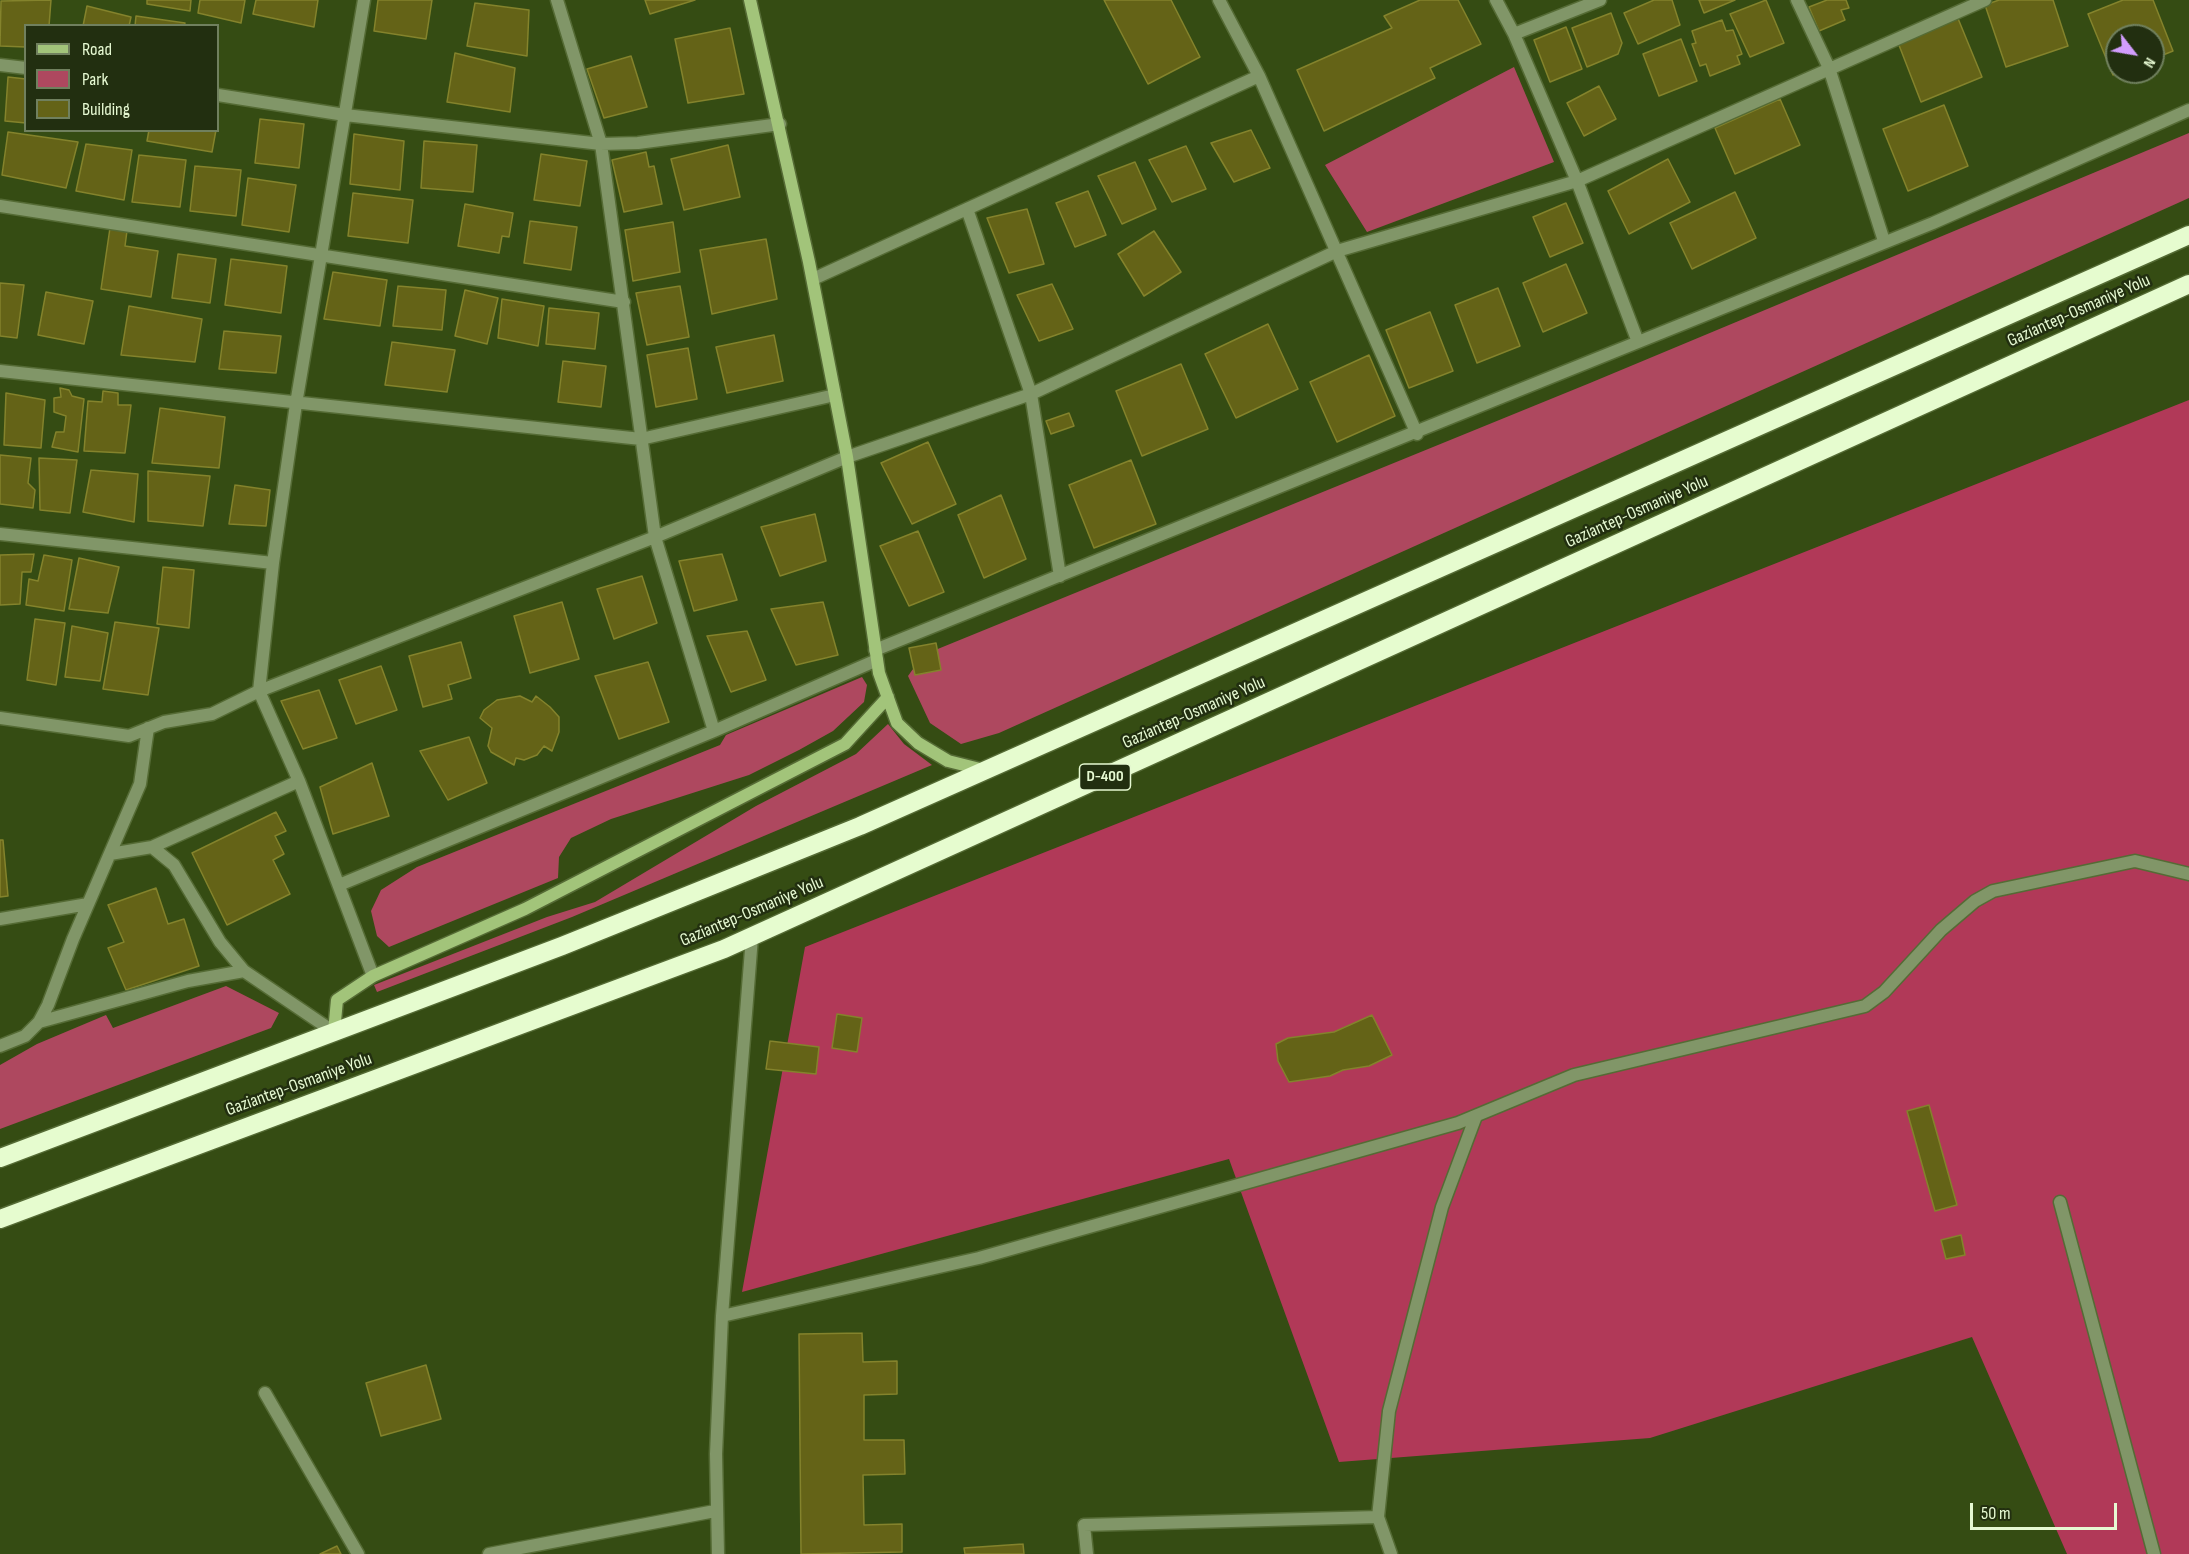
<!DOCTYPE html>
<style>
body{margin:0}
#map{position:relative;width:2189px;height:1554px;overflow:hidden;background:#354c13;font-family:"Sofia Sans Condensed",sans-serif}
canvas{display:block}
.legend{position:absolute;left:24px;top:24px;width:195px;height:108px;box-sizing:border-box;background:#222f10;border:2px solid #70805e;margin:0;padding:8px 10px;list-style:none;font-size:18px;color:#e6f9d2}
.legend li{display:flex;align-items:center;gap:12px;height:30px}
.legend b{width:30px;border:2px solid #70805e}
.north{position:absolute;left:2105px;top:24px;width:60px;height:60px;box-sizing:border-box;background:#222f10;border:2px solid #70805e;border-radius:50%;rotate:121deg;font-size:16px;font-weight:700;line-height:24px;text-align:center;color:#e6f9d2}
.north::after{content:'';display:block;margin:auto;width:21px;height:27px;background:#d29dfd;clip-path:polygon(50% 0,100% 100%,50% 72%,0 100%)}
.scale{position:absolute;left:1970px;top:1503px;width:147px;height:27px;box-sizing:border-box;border:3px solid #e6f9d2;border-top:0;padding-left:8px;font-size:18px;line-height:21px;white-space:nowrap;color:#e6f9d2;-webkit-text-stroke:4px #222f10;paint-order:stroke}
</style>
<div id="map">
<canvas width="2189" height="1554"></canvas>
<ul class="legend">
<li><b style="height:8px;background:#a2c47a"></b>Road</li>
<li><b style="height:16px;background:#ae485f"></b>Park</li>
<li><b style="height:16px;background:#646317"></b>Building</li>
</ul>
<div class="north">N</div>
<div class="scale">50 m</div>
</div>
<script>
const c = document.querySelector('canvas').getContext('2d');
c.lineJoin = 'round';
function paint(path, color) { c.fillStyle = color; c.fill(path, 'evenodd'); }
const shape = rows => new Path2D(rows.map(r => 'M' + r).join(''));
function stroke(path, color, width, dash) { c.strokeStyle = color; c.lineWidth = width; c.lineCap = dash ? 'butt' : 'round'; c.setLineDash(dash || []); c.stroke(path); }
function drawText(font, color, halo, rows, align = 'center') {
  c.font = font + ' "Sofia Sans Condensed",sans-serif'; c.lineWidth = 5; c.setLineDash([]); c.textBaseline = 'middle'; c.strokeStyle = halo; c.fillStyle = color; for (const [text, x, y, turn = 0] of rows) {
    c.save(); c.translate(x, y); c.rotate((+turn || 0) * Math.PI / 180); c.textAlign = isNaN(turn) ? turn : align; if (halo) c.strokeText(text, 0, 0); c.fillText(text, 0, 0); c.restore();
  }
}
paint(shape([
 [1514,67,1554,162,1367,232,1325,165],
 [2189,133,2189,198,999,733,961,744,930,723,908,676,923,655,1590,383],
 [862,677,867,685,864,702,833,731,799,750,749,775,611,819,571,838,559,857,558,878,389,947,377,936,371,911,381,890,417,867,720,745,726,735],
 [888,724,904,744,932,765,572,917,377,992,374,985,547,917,595,902,756,806,856,754],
 [226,986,279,1013,271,1028,0,1129,0,1065,37,1044,106,1015,113,1028]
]), '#ae485f');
paint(shape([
 [2189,400,2189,1554,2067,1554,1972,1337,1650,1438,1339,1462,1229,1159,742,1292,805,947]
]), '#b13958');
const building = shape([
 [51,0,49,26,26,26,26,47,0,46,1,1,51,0],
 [147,0,191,0,190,11,147,4,147,0],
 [200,0,245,0,241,23,198,13,200,0],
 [256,0,318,0,314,27,253,14,256,0],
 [378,0,432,0,426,39,374,31,378,0],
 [645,0,695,0,650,14,645,0],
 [1104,0,1171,0,1200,57,1148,84,1104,0],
 [1420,0,1458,0,1481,44,1430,68,1435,78,1324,131,1297,70,1392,28,1384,16,1420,0],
 [1654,0,1672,0,1680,25,1638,44,1624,13,1654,0],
 [1699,0,1735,0,1704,13,1699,0],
 [1766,0,1784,43,1750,57,1730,14,1766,0],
 [1827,0,1846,0,1849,8,1841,10,1845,20,1819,31,1809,7,1827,0],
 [1999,0,2053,0,2068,46,2006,67,1985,5,1999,0],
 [2123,0,2153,0,2173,51,2153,59,2153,36,2117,36,2117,72,2121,72,2113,75,2088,14,2123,0],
 [475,3,529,10,527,56,467,46,475,3],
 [87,6,131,17,129,26,83,26,87,6],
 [1611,13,1622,43,1618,54,1587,67,1572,28,1611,13],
 [136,16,185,23,184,26,135,26,136,16],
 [1957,16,1982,77,1921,102,1897,40,1957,16],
 [1722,20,1726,31,1733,30,1742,54,1737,56,1740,64,1710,76,1706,64,1700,66,1692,44,1696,43,1692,31,1722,20],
 [1566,27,1582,69,1550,82,1534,40,1566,27],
 [730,28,744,94,688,103,675,39,730,28],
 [1681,39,1697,81,1659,96,1643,54,1681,39],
 [455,53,515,68,510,112,447,102,455,53],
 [631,56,647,107,604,118,587,69,631,56],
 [8,77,26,79,26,123,5,121,8,77],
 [1599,86,1616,119,1584,136,1567,103,1599,86],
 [1780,99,1800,145,1735,174,1715,128,1780,99],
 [1944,105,1968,166,1908,191,1883,129,1944,105],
 [260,119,304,124,299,168,255,163,260,119],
 [149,130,216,130,212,152,147,141,149,130],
 [1251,130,1270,168,1234,182,1211,143,1251,130],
 [8,132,78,142,66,188,2,175,8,132],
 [354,134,404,141,400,190,350,184,354,134],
 [424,141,477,145,473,192,421,188,424,141],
 [86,144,132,150,124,200,76,191,86,144],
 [728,145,740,197,684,210,671,159,728,145],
 [1186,146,1206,189,1172,202,1149,160,1186,146],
 [646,152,649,167,654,166,662,204,624,212,612,160,646,152],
 [541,154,587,161,580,206,534,200,541,154],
 [139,155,186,160,180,207,132,202,139,155],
 [1668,159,1690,202,1629,234,1608,191,1668,159],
 [1135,162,1156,209,1122,224,1098,176,1135,162],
 [195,166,241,170,236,216,190,211,195,166],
 [248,178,296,185,289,232,242,225,248,178],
 [1088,191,1106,235,1075,247,1056,203,1088,191],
 [1735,192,1756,238,1692,269,1670,223,1735,192],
 [353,193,413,200,408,243,348,236,353,193],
 [1566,203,1583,243,1550,257,1533,217,1566,203],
 [465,204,513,213,509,237,502,236,499,253,458,246,465,204],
 [1027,209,1044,264,1009,273,987,218,1027,209],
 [530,221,577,227,571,270,524,263,530,221],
 [673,222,680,272,633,281,625,230,673,222],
 [110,228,127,231,125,246,158,251,151,297,101,289,110,228],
 [1154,231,1181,272,1144,296,1118,254,1154,231],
 [766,239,777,299,712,314,700,250,766,239],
 [178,254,216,259,210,303,172,298,178,254],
 [231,259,287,266,281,313,225,305,231,259],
 [1566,264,1587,313,1543,332,1523,283,1566,264],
 [333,272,387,280,380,326,324,319,333,272],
 [0,283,24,285,17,338,0,336,0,283],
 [1052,284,1073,329,1039,341,1017,295,1052,284],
 [398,286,446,290,442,330,393,326,398,286],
 [680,286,689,337,647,345,636,293,680,286],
 [1498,288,1520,346,1477,363,1455,305,1498,288],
 [465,290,498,298,487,344,455,336,465,290],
 [46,292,93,301,84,344,38,335,46,292],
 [502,299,544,306,538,346,498,338,502,299],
 [129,306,202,319,195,362,121,355,129,306],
 [549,308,599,313,595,349,546,344,549,308],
 [1430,312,1453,371,1409,388,1386,330,1430,312],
 [1268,324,1298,389,1236,418,1205,354,1268,324],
 [224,331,281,336,276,373,219,369,224,331],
 [774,335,783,381,727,393,716,347,774,335],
 [392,342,455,350,447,392,385,385,392,342],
 [688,348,697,399,656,407,647,355,688,348],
 [1369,355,1395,416,1337,442,1310,382,1369,355],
 [563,361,606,366,601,407,558,402,563,361],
 [1181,364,1208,429,1142,456,1116,391,1181,364],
 [60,388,69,390,72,396,84,399,78,452,52,447,56,432,64,432,66,416,54,412,54,398,61,397,60,388],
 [103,391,118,393,118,405,131,405,125,453,84,451,88,401,102,402,103,391],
 [6,393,45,400,41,448,4,445,6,393],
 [160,408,225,417,219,468,152,463,160,408],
 [1069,413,1074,426,1051,434,1046,421,1069,413],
 [928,442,956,504,912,524,881,463,928,442],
 [0,455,31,458,28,483,35,490,33,508,0,504,0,455],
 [39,458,77,460,70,513,40,510,39,458],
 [1131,460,1156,524,1094,548,1069,485,1131,460],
 [91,470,138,474,134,522,83,512,91,470],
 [148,471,210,476,203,526,148,521,148,471],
 [235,485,270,490,266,526,229,524,235,485],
 [1001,495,1026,559,984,578,958,515,1001,495],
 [815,514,826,561,780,576,761,527,815,514],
 [918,531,944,592,909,606,880,546,918,531],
 [34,554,31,572,22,572,20,604,0,605,0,555,34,554],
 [722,554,737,600,694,611,679,561,722,554],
 [44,555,72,560,64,611,26,605,29,579,38,581,44,555],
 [79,558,119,567,108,613,69,609,79,558],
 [163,567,194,570,189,628,157,624,163,567],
 [642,576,657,623,614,639,597,589,642,576],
 [562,602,579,659,530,673,514,616,562,602],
 [823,602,838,655,796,665,771,609,823,602],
 [35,619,65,623,56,685,27,680,35,619],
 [115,622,159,628,148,695,103,689,115,622],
 [72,626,108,633,100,681,65,677,72,626],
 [747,631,766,680,731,692,707,636,747,631],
 [461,642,471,678,448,685,452,699,423,707,409,656,461,642],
 [936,643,941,670,915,675,909,648,936,643],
 [648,662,669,722,619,739,595,676,648,662],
 [381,666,397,710,356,724,339,680,381,666],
 [319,690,337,738,303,749,281,701,319,690],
 [520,696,532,702,536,696,550,707,559,717,559,732,552,751,544,746,537,755,524,760,516,758,514,765,491,752,488,746,492,728,480,718,484,710,497,700,520,696],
 [469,737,487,783,448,800,420,751,469,737],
 [372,763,389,816,333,834,320,787,372,763],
 [276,812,286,831,275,836,284,854,273,860,290,894,227,925,192,853,276,812],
 [0,840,3,840,8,896,0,897,0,840],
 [156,888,168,924,184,919,199,966,126,990,108,948,124,942,108,905,156,888],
 [837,1014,862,1018,857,1052,832,1048,837,1014],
 [1372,1015,1392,1055,1369,1066,1343,1070,1330,1076,1289,1082,1278,1061,1276,1044,1288,1038,1334,1032,1372,1015],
 [770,1041,819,1047,816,1074,766,1069,770,1041],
 [1929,1105,1957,1205,1935,1211,1907,1111,1929,1105],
 [1961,1235,1965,1255,1946,1259,1941,1240,1961,1235],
 [862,1333,863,1362,897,1361,897,1394,864,1395,864,1440,904,1440,905,1474,863,1475,864,1525,902,1524,902,1552,801,1554,799,1334,862,1333],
 [426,1365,441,1419,381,1436,366,1383,426,1365],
 [1023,1544,1024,1554,965,1554,964,1548,1023,1544],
 [337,1546,341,1554,320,1554,337,1546]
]);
paint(building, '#646317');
stroke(building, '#84832c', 1.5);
const street = shape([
 [364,0,296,404,273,563,259,691,299,781,373,976],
 [557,0,601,144,655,537,714,731],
 [1219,0,1259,76,1417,434],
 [1496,0,1514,34,1577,181,1638,342],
 [1797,0,1829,68,1884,241],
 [1514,34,1600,0],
 [0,65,26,68],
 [218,95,345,115,601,144,638,143,780,124],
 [0,206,624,302],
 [967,209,1031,394,1060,576],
 [813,279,1259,76],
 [0,371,641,439,835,395],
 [0,534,273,563],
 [875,650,1933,223,2189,110],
 [0,718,129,736,164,722,212,714,259,691,655,537,847,457,1031,394,1337,251,1577,181,1985,0],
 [152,847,174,865,220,942,244,971],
 [110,854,152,847,299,781],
 [339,885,714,731,877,660],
 [0,919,88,904],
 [39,1022,188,981,244,971,334,1032],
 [0,1046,25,1036,39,1022,48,1005,73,939,140,784,148,728],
 [2060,1202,2154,1554],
 [722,1316,979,1258,1458,1123,1574,1075,1865,1006,1884,992,1941,930,1975,901,1993,891,2135,861,2189,874],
 [265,1393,358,1554],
 [489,1554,715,1511],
 [718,1554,716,1454,722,1316,752,937],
 [1087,1554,1084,1525,1378,1517],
 [1391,1554,1378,1517,1389,1411,1442,1207,1476,1116]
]);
const secondary = shape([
 [750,0,809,262,847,457,879,673,897,723,918,743,948,761,984,770],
 [334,1032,337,1000,373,976,525,909,845,744,888,697]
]);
const highway = shape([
 [0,1158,562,946,860,826,2189,235],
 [0,1219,724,949,2189,284]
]);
stroke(street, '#556b35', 15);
stroke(secondary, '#556b35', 15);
stroke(highway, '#556b35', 21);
stroke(street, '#819668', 12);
stroke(secondary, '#a2c47a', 12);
stroke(highway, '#e6fccf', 18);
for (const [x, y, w] of [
 [1105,777,51]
]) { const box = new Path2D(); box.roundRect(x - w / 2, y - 13, w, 26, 4.5); c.fillStyle = '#222f10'; c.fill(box); stroke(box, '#e6f9d2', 1.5); }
drawText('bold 16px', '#e6f9d2', null, [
 ["D-400",1105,777]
]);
drawText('18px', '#e6f9d2', '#222f10', [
 ["Gaziantep-Osmaniye Yolu",2079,311,-24],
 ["Gaziantep-Osmaniye Yolu",1637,512,-24],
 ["Gaziantep-Osmaniye Yolu",1194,713,-24],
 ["Gaziantep-Osmaniye Yolu",752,912,-23],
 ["Gaziantep-Osmaniye Yolu",299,1085,-20]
]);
</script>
